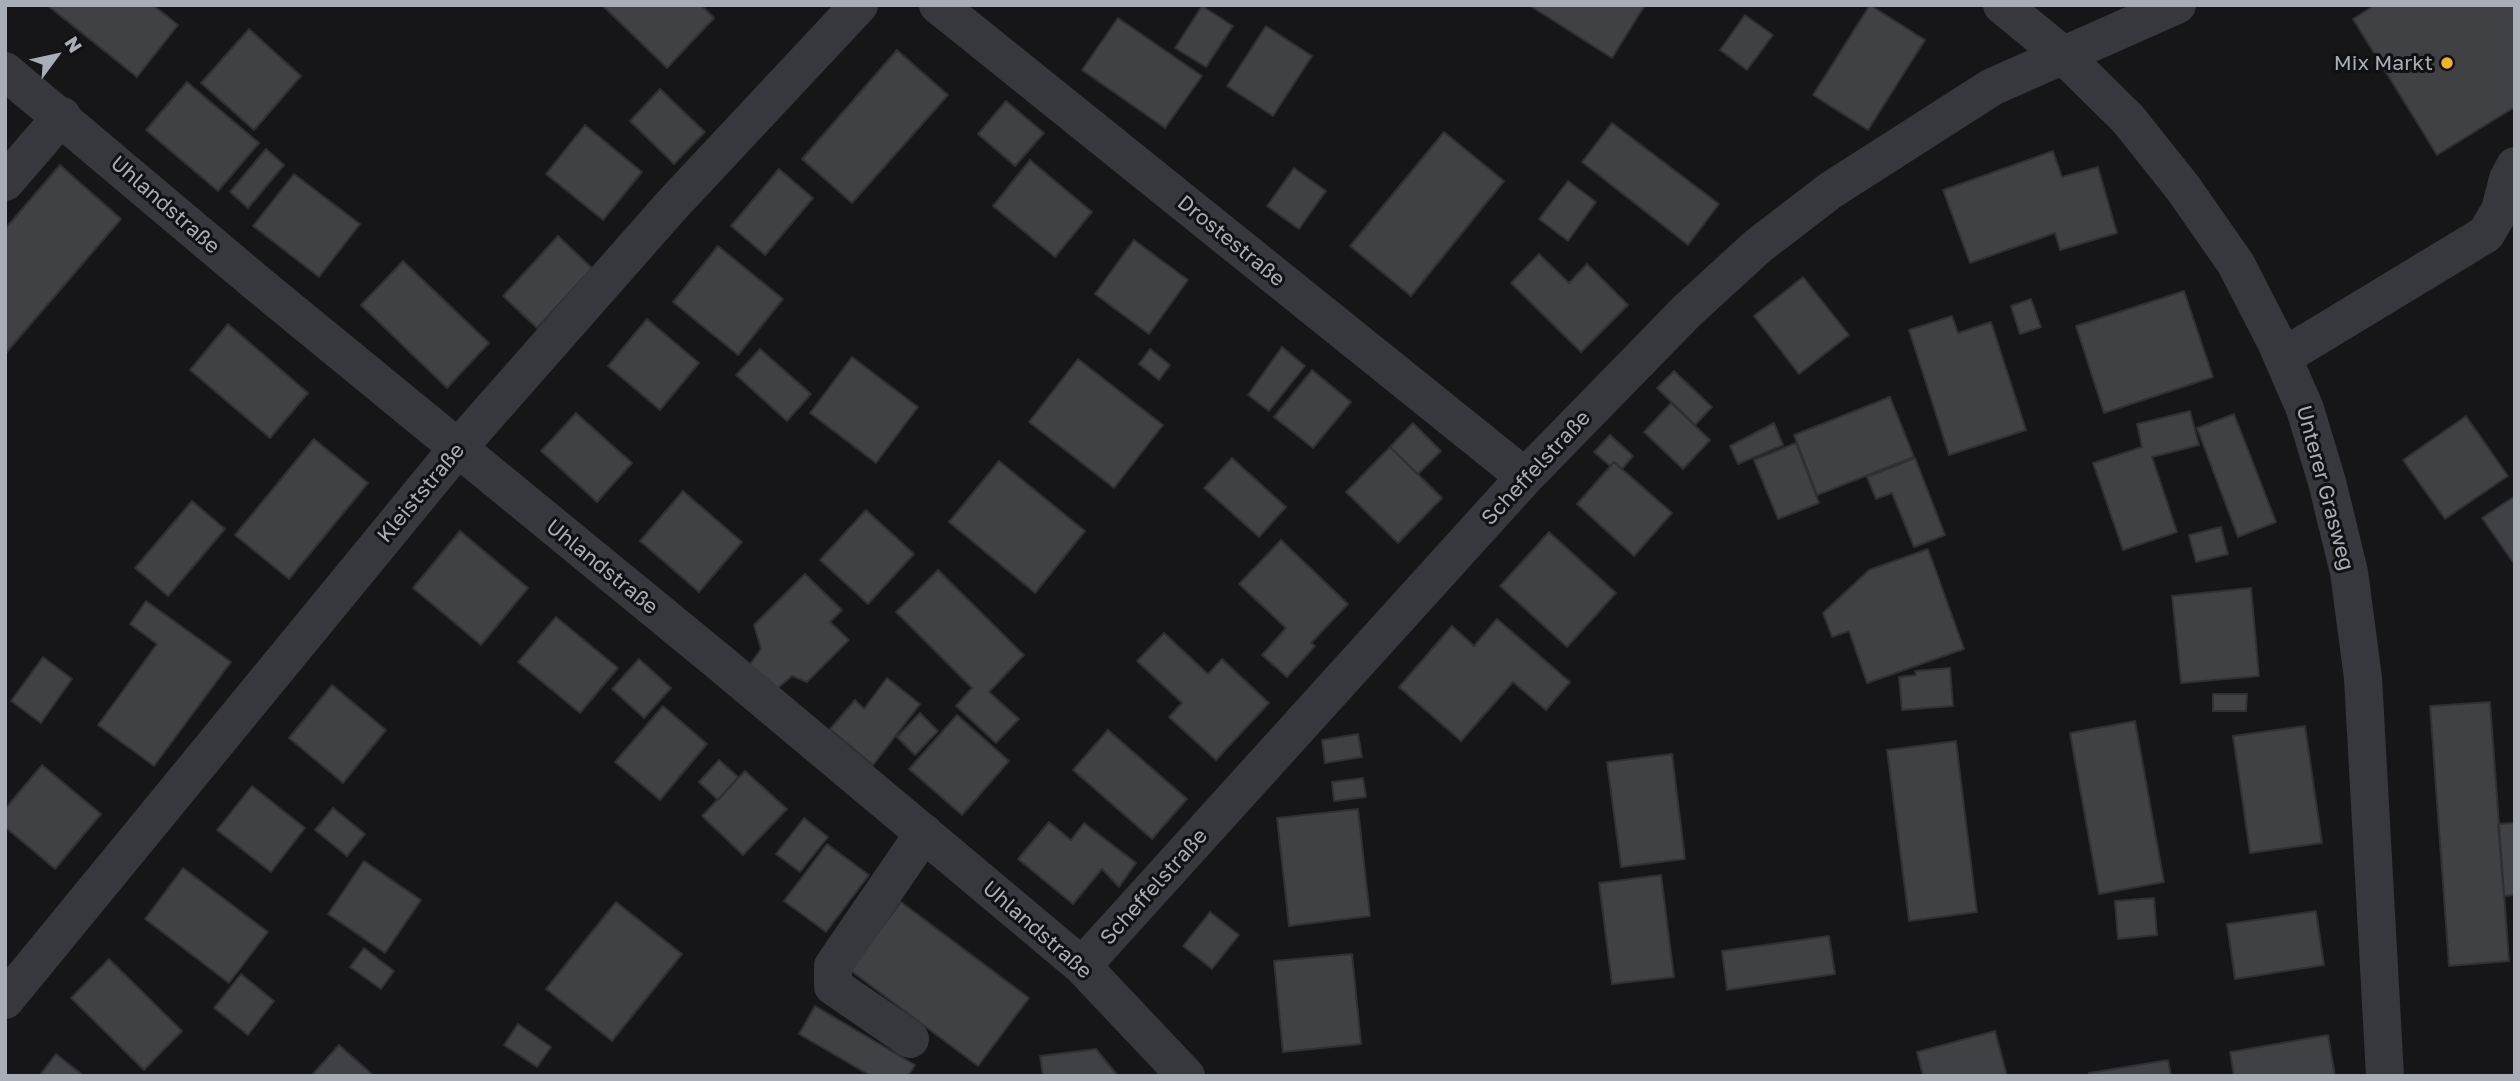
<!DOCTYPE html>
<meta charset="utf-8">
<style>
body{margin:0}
#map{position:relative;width:2520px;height:1081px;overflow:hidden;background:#161618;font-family:"Golos Text",sans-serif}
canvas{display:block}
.frame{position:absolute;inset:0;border:7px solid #a8adb8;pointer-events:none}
.north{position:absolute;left:21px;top:21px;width:70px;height:70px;-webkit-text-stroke:5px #111113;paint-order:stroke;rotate:57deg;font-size:19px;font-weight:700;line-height:28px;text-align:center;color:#a8adb8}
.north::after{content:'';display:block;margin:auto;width:24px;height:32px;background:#a8adb8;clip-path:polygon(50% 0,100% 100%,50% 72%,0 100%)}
</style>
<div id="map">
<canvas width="2520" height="1081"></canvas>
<div class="frame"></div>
<div class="north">N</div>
</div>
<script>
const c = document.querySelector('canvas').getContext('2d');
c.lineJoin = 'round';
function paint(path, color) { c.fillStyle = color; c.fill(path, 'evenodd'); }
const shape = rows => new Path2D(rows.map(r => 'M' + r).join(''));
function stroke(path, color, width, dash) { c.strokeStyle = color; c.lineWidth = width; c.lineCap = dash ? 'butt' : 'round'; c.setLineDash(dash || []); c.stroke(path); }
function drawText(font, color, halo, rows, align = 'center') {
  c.font = font + ' "Golos Text",sans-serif'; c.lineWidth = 6; c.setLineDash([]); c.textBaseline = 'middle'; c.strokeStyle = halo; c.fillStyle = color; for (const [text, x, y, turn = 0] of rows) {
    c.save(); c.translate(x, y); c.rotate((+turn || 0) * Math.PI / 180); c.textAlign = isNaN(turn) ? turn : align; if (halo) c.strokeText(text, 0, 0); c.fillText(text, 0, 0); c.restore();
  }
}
const building = shape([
 [47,5,153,5,178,25,137,77,47,5],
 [602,5,701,5,714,18,667,68,602,5],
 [1533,5,1645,5,1612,58,1532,7,1533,5],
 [1870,5,1925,40,1868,130,1813,95,1870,5],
 [2375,5,2515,5,2515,107,2437,155,2353,19,2375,5],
 [1202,6,1233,26,1206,67,1175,48,1202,6],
 [1745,15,1773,35,1747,70,1720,50,1745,15],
 [1118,18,1202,76,1165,128,1082,70,1118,18],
 [1266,26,1312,56,1273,116,1227,86,1266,26],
 [249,29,301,76,254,130,201,83,249,29],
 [897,50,948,95,852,203,802,159,897,50],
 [187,82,259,143,218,191,146,130,187,82],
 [660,89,705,132,674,164,630,121,660,89],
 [1006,101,1044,133,1015,166,978,134,1006,101],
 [1612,123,1719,204,1688,245,1582,162,1612,123],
 [585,125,642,172,603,220,546,174,585,125],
 [1444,132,1504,181,1411,296,1350,246,1444,132],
 [266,149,284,165,248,208,230,192,266,149],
 [2053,151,2062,177,2098,167,2117,233,2060,250,2055,233,1970,263,1943,190,2053,151],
 [1030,160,1092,212,1055,257,993,206,1030,160],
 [60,165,121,219,5,354,5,229,60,165],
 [1294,168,1326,191,1299,229,1267,206,1294,168],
 [779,169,813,198,765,255,731,226,779,169],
 [294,174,360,224,319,277,253,226,294,174],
 [1568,181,1596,202,1568,241,1539,219,1568,181],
 [558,236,592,268,537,328,503,296,558,236],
 [1134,240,1188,280,1149,334,1095,294,1134,240],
 [718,246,783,299,738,355,673,302,718,246],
 [1539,254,1569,283,1587,264,1628,305,1581,352,1511,283,1539,254],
 [403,261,489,343,447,388,361,305,403,261],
 [1803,277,1849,335,1799,374,1754,316,1803,277],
 [2184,291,2213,377,2104,413,2076,326,2184,291],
 [2031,299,2041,327,2020,334,2011,306,2031,299],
 [1952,316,1958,333,1991,322,2026,430,1949,455,1909,330,1952,316],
 [647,319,699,363,660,410,608,366,647,319],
 [228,324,308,393,270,438,190,370,228,324],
 [1282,347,1305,366,1269,411,1248,395,1282,347],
 [760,349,811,394,787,421,736,375,760,349],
 [1150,349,1170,365,1159,380,1139,364,1150,349],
 [852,357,918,407,876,463,810,413,852,357],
 [1078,359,1163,425,1114,488,1029,422,1078,359],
 [1312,370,1351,402,1313,448,1274,417,1312,370],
 [1674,371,1712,407,1695,425,1657,388,1674,371],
 [1890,397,1914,457,1817,495,1794,435,1890,397],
 [1671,403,1710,440,1683,469,1644,432,1671,403],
 [2190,411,2199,445,2152,457,2177,532,2123,550,2093,463,2142,447,2137,424,2190,411],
 [576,413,632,463,597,502,541,451,576,413],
 [2234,414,2276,522,2238,537,2197,428,2234,414],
 [2466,416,2508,476,2445,519,2403,460,2466,416],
 [1413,423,1441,451,1418,474,1390,447,1413,423],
 [1774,423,1783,445,1738,464,1730,446,1774,423],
 [1610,435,1633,456,1622,469,1614,462,1610,466,1594,452,1610,435],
 [314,439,368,483,289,579,235,535,314,439],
 [1796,443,1819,503,1778,519,1754,460,1796,443],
 [1390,447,1442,498,1398,543,1346,492,1390,447],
 [1232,458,1286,507,1259,537,1204,488,1232,458],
 [1915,458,1945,535,1914,547,1892,493,1876,499,1867,477,1915,458],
 [999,461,1085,531,1035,593,949,522,999,461],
 [1614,462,1672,513,1634,556,1577,504,1614,462],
 [683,491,742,542,699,592,640,541,683,491],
 [2515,496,2515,565,2482,518,2515,496],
 [192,501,225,529,168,596,135,568,192,501],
 [866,510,914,554,868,604,820,560,866,510],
 [2221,527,2228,554,2196,562,2189,535,2221,527],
 [460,531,528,588,481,645,413,588,460,531],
 [1549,532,1616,593,1567,647,1500,586,1549,532],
 [1281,540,1348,604,1311,643,1315,646,1287,677,1262,655,1286,628,1239,584,1281,540],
 [1928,549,1964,649,1867,683,1849,631,1832,637,1823,613,1869,570,1928,549],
 [938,570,1024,655,989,692,1019,719,996,743,956,706,972,688,896,612,938,570],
 [805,574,842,610,830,622,849,640,807,682,792,676,772,693,748,667,761,649,754,625,805,574],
 [2251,588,2259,676,2181,683,2172,596,2251,588],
 [146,601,231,662,154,766,98,725,157,644,130,624,146,601],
 [556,617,618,668,580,713,518,662,556,617],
 [1497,619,1570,682,1546,710,1513,682,1461,741,1399,687,1452,626,1474,646,1497,619],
 [1164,633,1208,674,1222,659,1269,703,1216,760,1169,717,1182,703,1137,661,1164,633],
 [43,657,72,679,41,723,11,701,43,657],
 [639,659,671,688,644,718,612,689,639,659],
 [1950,668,1953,706,1902,710,1899,677,1916,675,1915,671,1950,668],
 [887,678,920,704,873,765,830,729,855,700,864,709,887,678],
 [332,685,386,730,343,783,289,738,332,685],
 [2213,694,2247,694,2246,711,2213,711,2213,694],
 [2490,702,2509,961,2449,966,2430,706,2490,702],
 [663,706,707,744,660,800,615,762,663,706],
 [920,713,938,731,915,755,897,737,920,713],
 [957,715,1009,761,962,815,909,769,957,715],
 [2135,721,2164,882,2099,894,2070,733,2135,721],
 [2305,726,2322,843,2250,853,2233,736,2305,726],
 [1108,730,1187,799,1152,839,1073,770,1108,730],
 [1358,734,1362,757,1325,763,1322,740,1358,734],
 [1956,741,1977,912,1909,921,1887,750,1956,741],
 [1672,754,1685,859,1621,867,1607,762,1672,754],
 [719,760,738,777,718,800,699,782,719,760],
 [42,765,101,814,55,869,5,827,5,809,42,765],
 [745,771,787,809,743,855,702,816,745,771],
 [1363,778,1366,797,1334,801,1332,782,1363,778],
 [252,786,305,828,271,872,217,830,252,786],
 [333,808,365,834,347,856,315,830,333,808],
 [1358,809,1370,916,1289,926,1277,818,1358,809],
 [804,818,828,837,800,872,776,854,804,818],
 [1049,822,1071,840,1084,823,1136,863,1119,887,1102,869,1073,904,1018,859,1049,822],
 [2515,823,2515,895,2504,896,2498,824,2515,823],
 [827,844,869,875,826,932,784,901,827,844],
 [364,861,421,900,385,953,328,914,364,861],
 [183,868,268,932,229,983,145,919,183,868],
 [1661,875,1674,977,1612,984,1599,883,1661,875],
 [2154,898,2157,935,2118,939,2115,901,2154,898],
 [616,902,682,954,612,1041,546,989,616,902],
 [901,902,1029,998,978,1066,850,970,901,902],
 [2316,911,2324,965,2235,979,2227,924,2316,911],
 [1210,912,1239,935,1212,969,1183,946,1210,912],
 [1829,936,1835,974,1727,990,1722,951,1829,936],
 [364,948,394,971,381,989,350,967,364,948],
 [1352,954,1361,1044,1283,1052,1274,961,1352,954],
 [109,959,182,1031,144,1070,71,998,109,959],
 [241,974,274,1001,248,1035,214,1008,241,974],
 [815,1006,915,1065,908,1076,871,1076,799,1034,815,1006],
 [518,1024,551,1047,537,1067,504,1045,518,1024],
 [1995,1031,2007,1076,1923,1076,1917,1052,1995,1031],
 [2328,1035,2335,1076,2234,1076,2230,1052,2328,1035],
 [339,1045,373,1075,311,1076,339,1045],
 [1096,1049,1118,1076,1043,1076,1040,1056,1096,1049],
 [56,1054,84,1076,39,1076,56,1054],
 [2168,1060,2171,1076,2089,1076,2089,1073,2168,1060]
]);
paint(building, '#404145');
stroke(building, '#303034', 2);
stroke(shape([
 [938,5,1525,477],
 [2002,5,2063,55,2128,119,2183,188,2236,264,2276,342,2305,409,2327,482,2349,572,2363,678,2385,1076],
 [5,71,258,284,718,661,1082,966,1186,1076],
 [5,182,62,116],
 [2283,357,2486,234,2500,210,2508,179,2515,166],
 [1082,966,1525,477,1687,311,1758,246,1831,190,1992,87,2177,5],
 [5,1000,457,449,671,206,859,5],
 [910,1039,833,986,833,966,924,833]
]), '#37383d', 38);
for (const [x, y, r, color] of [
 [2447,63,7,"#f2b134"]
]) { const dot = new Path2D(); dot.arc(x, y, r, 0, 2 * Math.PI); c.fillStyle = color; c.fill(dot); stroke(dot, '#111113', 2.5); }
drawText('21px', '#a8adb8', '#111113', [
 ["Mix Markt",2433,63]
], 'right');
drawText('21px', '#a8adb8', '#111113', [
 ["Uhlandstraße",165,205,41],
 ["Drostestraße",1231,241,39],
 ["Scheffelstraße",1536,468,-47],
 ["Unterer Grasweg",2325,488,75],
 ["Kleiststraße",421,493,-50],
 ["Uhlandstraße",602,567,39],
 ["Scheffelstraße",1154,887,-48],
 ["Uhlandstraße",1037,930,41]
]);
</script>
